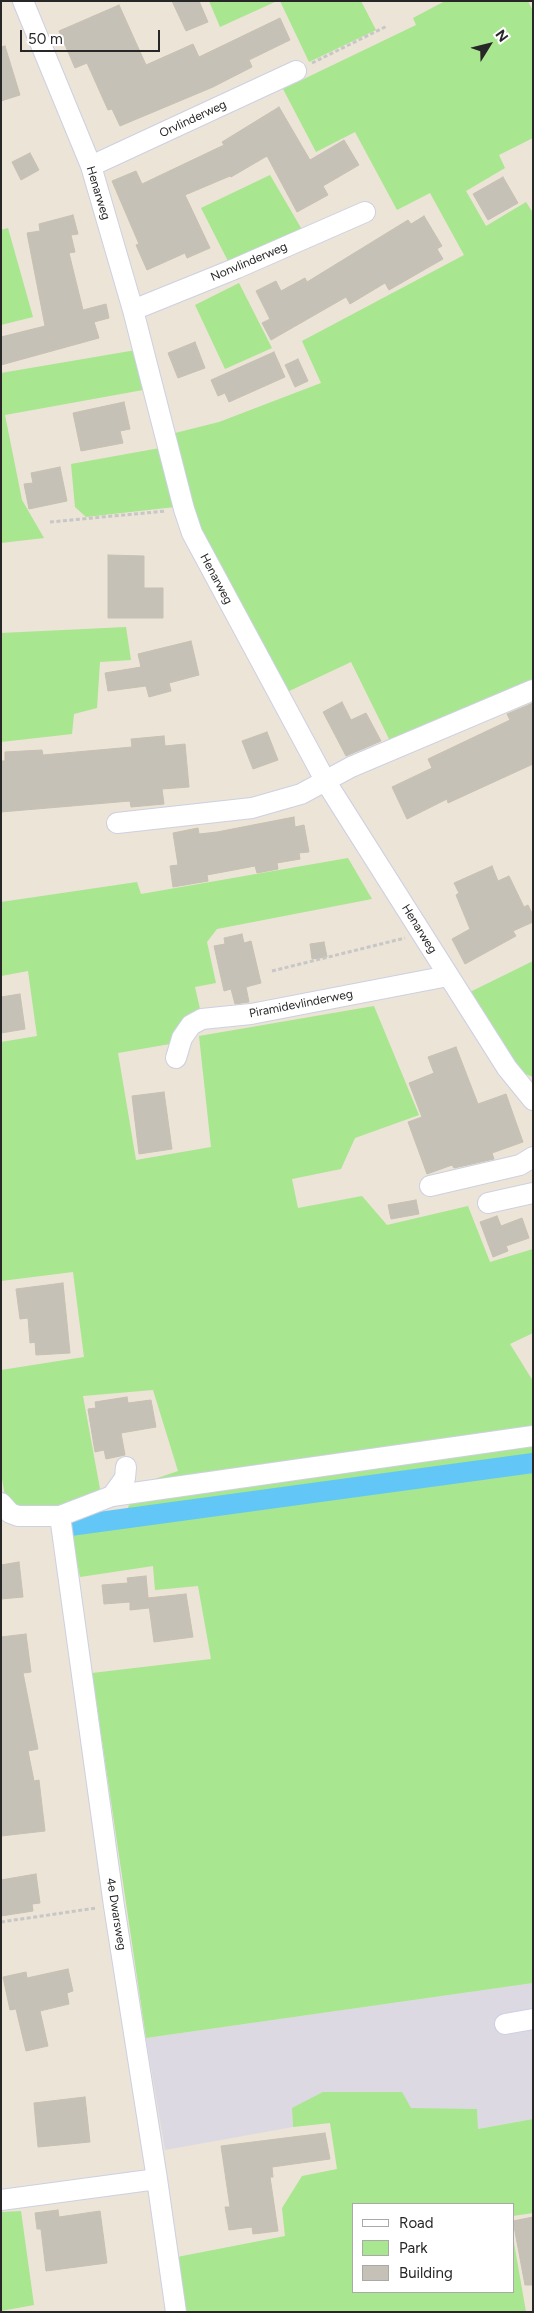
<!DOCTYPE html>
<style>
body{margin:0}
#map{position:relative;width:534px;height:2313px;overflow:hidden;background:#ebe4d7;font-family:Figtree,sans-serif}
canvas{display:block}
.frame{position:absolute;inset:0;border:2px solid #272727;pointer-events:none}
.legend{position:absolute;left:352px;top:2203px;width:162px;height:90px;box-sizing:border-box;background:#fff;border:1px solid #a9a9a9;margin:0;padding:6px 9px;list-style:none;font-size:15px;color:#272727}
.legend li{display:flex;align-items:center;gap:10px;height:25px}
.legend b{width:25px;border:1px solid #a9a9a9}
.north{position:absolute;left:464px;top:20px;width:50px;height:50px;-webkit-text-stroke:4px #fff;paint-order:stroke;rotate:54deg;font-size:14px;font-weight:700;line-height:20px;text-align:center;color:#272727}
.north::after{content:'';display:block;margin:auto;width:18px;height:22px;background:#272727;clip-path:polygon(50% 0,100% 100%,50% 72%,0 100%)}
.scale{position:absolute;left:20px;top:30px;width:140px;height:22px;box-sizing:border-box;border:2px solid #272727;border-top:0;padding-left:6px;font-size:15px;line-height:18px;white-space:nowrap;color:#272727;-webkit-text-stroke:4px #fff;paint-order:stroke}
</style>
<div id="map">
<canvas width="534" height="2313"></canvas>
<div class="frame"></div>
<ul class="legend">
<li><b style="height:6px;background:#fff"></b>Road</li>
<li><b style="height:14px;background:#a8e68f"></b>Park</li>
<li><b style="height:14px;background:#c6c1b7"></b>Building</li>
</ul>
<div class="north">N</div>
<div class="scale">50 m</div>
</div>
<script>
const c = document.querySelector('canvas').getContext('2d');
c.lineJoin = 'round';
function paint(path, color) { c.fillStyle = color; c.fill(path, 'evenodd'); }
const shape = rows => new Path2D(rows.map(r => 'M' + r).join(''));
function stroke(path, color, width, dash) { c.strokeStyle = color; c.lineWidth = width; c.lineCap = dash ? 'butt' : 'round'; c.setLineDash(dash || []); c.stroke(path); }
function drawText(font, color, halo, rows, align = 'center') {
  c.font = font + ' Figtree,sans-serif'; c.lineWidth = 4; c.setLineDash([]); c.textBaseline = 'middle'; c.strokeStyle = halo; c.fillStyle = color; for (const [text, x, y, turn = 0] of rows) {
    c.save(); c.translate(x, y); c.rotate((+turn || 0) * Math.PI / 180); c.textAlign = isNaN(turn) ? turn : align; if (halo) c.strokeText(text, 0, 0); c.fillText(text, 0, 0); c.restore();
  }
}
paint(shape([
 [533,1983,533,2119,478,2129,477,2109,292,2108,293,2127,165,2150,146,2038]
]), '#dcd9e3');
paint(shape([
 [209,1,277,1,220,27],
 [280,1,361,1,376,30,309,62],
 [445,1,528,1,533,11,533,138,499,155,505,168,466,191,486,226,526,202,533,213,533,686,395,751,351,662,285,693,202,545,171,434,219,422,321,383,302,341,464,255,430,193,397,210,355,132,316,152,283,89,416,25,413,18],
 [270,175,304,233,231,267,201,208],
 [8,228,33,317,1,325,1,230],
 [239,283,272,348,225,369,195,305],
 [136,350,143,390,5,415,22,500,44,538,1,543,1,373],
 [160,448,175,507,86,517,75,507,71,464],
 [126,627,131,660,100,662,97,708,74,714,72,734,1,742,1,633],
 [348,858,372,899,217,929,207,942,216,983,195,987,203,1022,170,1044,118,1053,136,1160,211,1147,199,1036,374,1006,419,1115,355,1138,341,1169,292,1179,298,1208,362,1196,387,1225,468,1206,490,1262,533,1249,533,1333,510,1344,533,1381,533,1983,146,2038,92,1673,211,1659,198,1586,155,1590,153,1566,80,1577,70,1526,122,1519,140,1484,178,1471,153,1390,83,1396,100,1489,58,1512,24,1514,6,1502,1,1473,1,1370,84,1357,73,1272,1,1281,1,1042,37,1036,28,971,1,976,1,902,137,882,141,894],
 [533,961,533,1077,520,1072,470,992],
 [323,2092,402,2092,411,2108,477,2109,478,2129,533,2119,533,2213,513,2216,513,2204,353,2204,353,2292,513,2292,513,2237,526,2312,184,2312,177,2257,285,2236,282,2208,302,2176,337,2169,330,2123,293,2127,292,2108],
 [21,2211,34,2305,1,2311,1,2212]
]), '#a8e68f');
stroke(shape([
 [70,1526,533,1463]
]), '#62c7f6', 20);
const building = shape([
 [172,1,199,1,208,22,186,31,172,1],
 [119,5,146,65,193,44,199,57,280,18,290,40,249,60,252,67,213,87,120,126,112,109,108,110,87,63,75,68,59,31,119,5],
 [5,46,20,95,1,101,1,47,5,46],
 [279,107,310,160,344,140,359,165,323,186,328,195,297,212,267,156,231,177,230,176,185,195,210,248,187,258,185,253,147,270,136,245,139,244,112,181,136,171,142,184,224,145,222,142,279,107],
 [30,153,39,170,21,180,12,162,30,153],
 [503,177,518,203,488,220,473,194,503,177],
 [73,215,78,234,71,235,75,252,69,253,83,310,106,304,109,318,94,322,99,338,1,365,1,337,45,326,27,233,40,231,39,224,73,215],
 [424,216,442,246,437,249,443,259,389,290,385,283,350,304,346,297,271,340,262,323,270,319,256,291,276,281,281,291,305,278,307,282,408,220,411,224,424,216],
 [195,342,205,368,178,378,168,353,195,342],
 [274,352,285,377,229,402,225,393,218,396,211,380,274,352],
 [298,359,308,381,295,387,285,365,298,359],
 [124,402,130,429,120,431,123,443,81,451,73,413,124,402],
 [60,467,67,501,29,509,24,484,33,483,31,473,60,467],
 [108,555,144,556,144,588,163,588,163,618,108,618,108,555],
 [191,641,199,675,169,683,171,691,149,697,146,686,108,691,105,673,141,667,138,654,191,641],
 [342,702,351,720,366,713,381,741,346,756,323,712,342,702],
 [533,703,533,764,448,803,447,799,407,819,392,787,432,768,428,759,510,720,507,714,533,703],
 [267,732,278,760,253,769,242,741,267,732],
 [164,736,165,746,185,744,189,787,162,789,164,804,131,807,130,801,1,812,1,761,5,761,5,752,42,750,43,755,132,747,131,739,164,736],
 [294,817,295,827,304,825,309,852,299,853,300,859,277,863,278,869,257,873,255,866,207,875,208,881,173,887,170,866,178,865,173,833,198,828,199,834,217,832,294,817],
 [492,866,498,881,509,876,524,907,528,905,533,915,533,922,513,931,516,936,465,964,452,939,470,929,456,895,459,893,454,883,492,866],
 [242,934,244,943,251,941,261,983,246,987,249,1002,235,1004,231,989,224,991,214,946,225,944,224,938,242,934],
 [324,942,327,957,312,959,310,944,324,942],
 [20,994,25,1029,1,1033,1,997,20,994],
 [456,1047,478,1104,506,1094,523,1142,492,1153,494,1159,454,1168,452,1165,427,1174,408,1122,422,1117,409,1083,434,1073,428,1057,456,1047],
 [164,1092,172,1149,139,1154,132,1096,164,1092],
 [416,1200,419,1214,391,1219,388,1205,416,1200],
 [497,1216,501,1226,522,1218,529,1238,506,1246,508,1251,493,1257,480,1222,497,1216],
 [63,1283,70,1353,36,1355,35,1342,30,1343,28,1318,20,1319,16,1289,63,1283],
 [127,1397,128,1403,151,1400,156,1427,121,1433,125,1455,106,1459,104,1450,95,1452,88,1409,96,1408,95,1402,127,1397],
 [19,1562,23,1597,1,1599,1,1565,19,1562],
 [146,1576,149,1608,130,1610,130,1602,104,1604,102,1585,128,1583,127,1578,146,1576],
 [186,1594,193,1637,154,1642,148,1598,186,1594],
 [26,1634,31,1672,23,1673,38,1749,28,1751,34,1781,39,1780,45,1831,1,1836,1,1637,26,1634],
 [36,1874,40,1903,32,1904,33,1911,1,1916,1,1880,36,1874],
 [68,1969,73,1991,67,1993,69,2004,40,2011,48,2046,26,2051,16,2009,10,2010,3,1977,26,1972,27,1978,68,1969],
 [85,2097,90,2142,38,2147,34,2103,85,2097],
 [325,2133,330,2159,272,2167,273,2177,270,2177,278,2231,253,2234,252,2227,229,2230,225,2207,230,2207,221,2146,325,2133],
 [58,2210,59,2217,100,2211,107,2263,46,2271,41,2229,37,2229,35,2213,58,2210],
 [533,2217,533,2285,525,2285,513,2221,533,2217]
]);
paint(building, '#c6c1b7');
stroke(building, '#c6c0b1', 1);
const minor = shape([
 [23,1,91,166,133,310,184,509,192,533,326,782,507,1068,533,1100],
 [91,166,296,71],
 [133,310,237,268,365,212],
 [117,823,252,808,301,794,351,767,533,690],
 [176,1058,182,1038,191,1025,202,1019,251,1014,448,976],
 [430,1186,520,1165,533,1157],
 [488,1203,533,1193],
 [112,1496,533,1436],
 [1,1503,10,1513,18,1516,60,1516,112,1496,125,1478,126,1467],
 [60,1516,114,1906,157,2179,176,2312],
 [505,2024,533,2019],
 [1,2200,157,2179]
]);
stroke(minor, '#cdd0e2', 22);
stroke(shape([
 [312,63,387,26],
 [50,522,166,511],
 [272,971,405,938],
 [1,1922,96,1908]
]), '#c7c7c7', 3, [4, 2.5]);
stroke(minor, '#fff', 20);
drawText('12px', '#272727', '#fff', [
 ["Orvlinderweg",193,119,-25],
 ["Henarweg",98,193,73],
 ["Nonvlinderweg",249,262,-23],
 ["Henarweg",216,579,62],
 ["Henarweg",419,929,58],
 ["Piramidevlinderweg",301,1004,-11],
 ["4e Dwarsweg",116,1914,81]
]);
</script>
